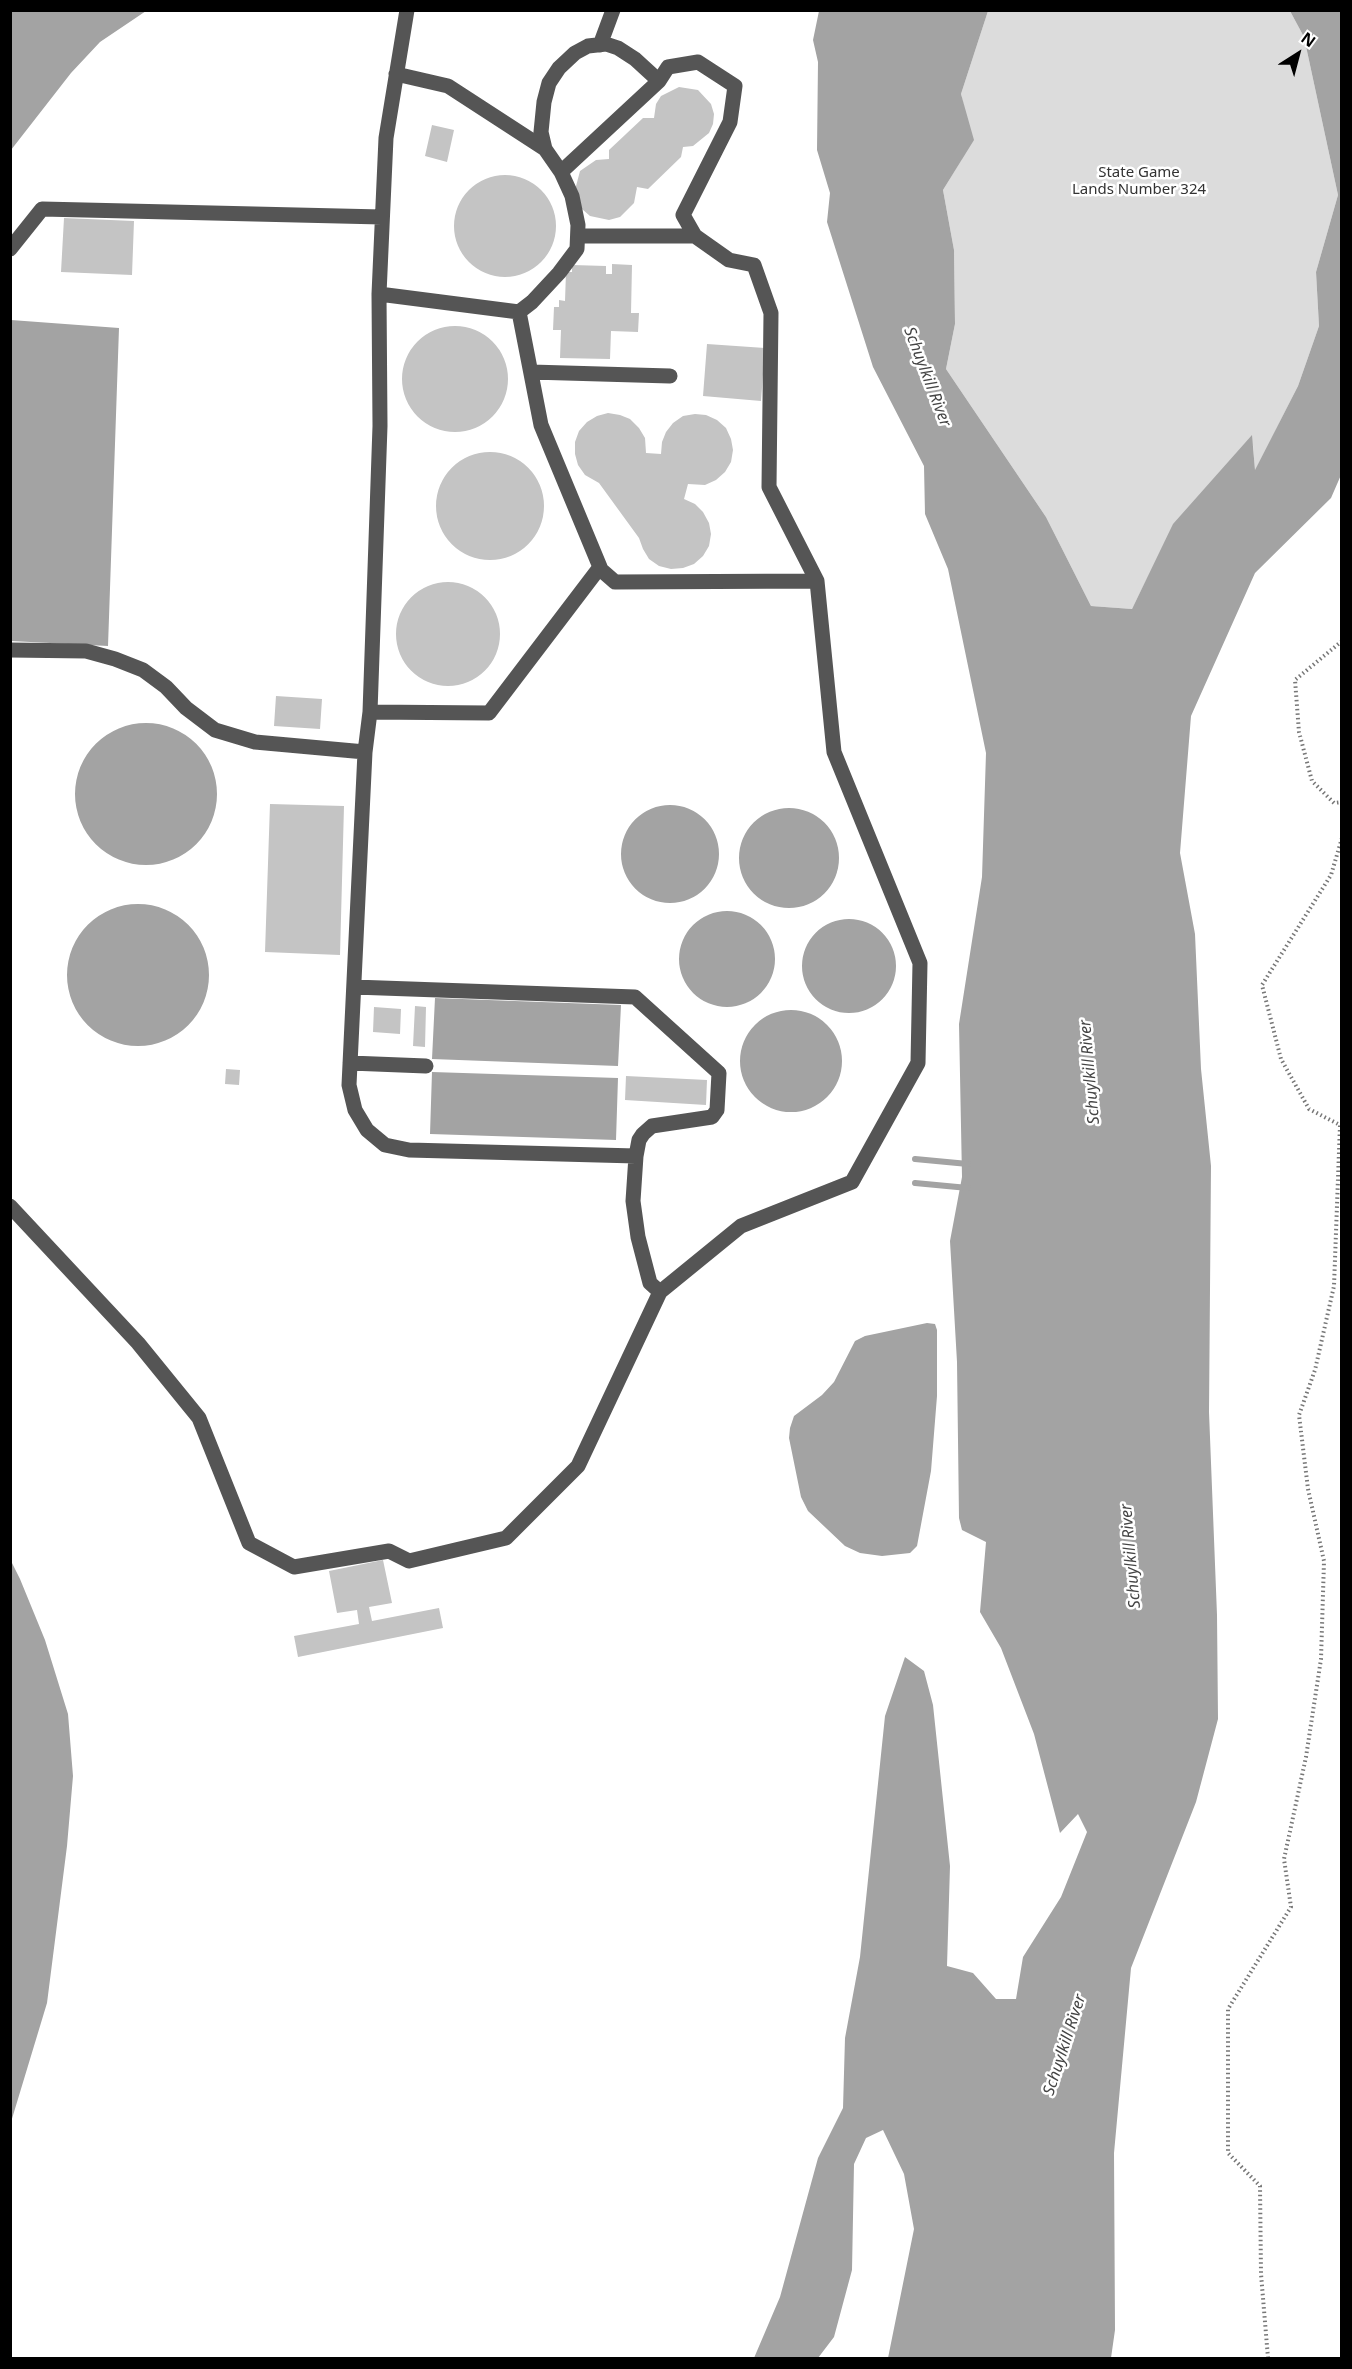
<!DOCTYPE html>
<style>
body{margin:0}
#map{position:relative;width:1352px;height:2369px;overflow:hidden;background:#fff;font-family:"Noto Sans",sans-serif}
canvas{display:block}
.frame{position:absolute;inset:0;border:12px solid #000;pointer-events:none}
.north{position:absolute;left:1268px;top:24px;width:60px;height:60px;-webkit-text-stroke:4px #fff;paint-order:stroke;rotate:36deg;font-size:16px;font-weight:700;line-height:24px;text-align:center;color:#000}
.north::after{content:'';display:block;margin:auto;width:21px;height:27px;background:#000;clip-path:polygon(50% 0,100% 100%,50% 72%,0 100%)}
</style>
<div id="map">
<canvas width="1352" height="2369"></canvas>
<div class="frame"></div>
<div class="north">N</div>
</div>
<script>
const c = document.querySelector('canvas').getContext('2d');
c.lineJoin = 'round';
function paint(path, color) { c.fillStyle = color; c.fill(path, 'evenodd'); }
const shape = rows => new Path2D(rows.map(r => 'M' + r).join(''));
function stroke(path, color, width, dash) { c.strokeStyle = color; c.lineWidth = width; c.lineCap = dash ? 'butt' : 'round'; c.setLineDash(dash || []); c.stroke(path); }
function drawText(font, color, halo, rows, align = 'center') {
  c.font = font + ' "Noto Sans",sans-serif'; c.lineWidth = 5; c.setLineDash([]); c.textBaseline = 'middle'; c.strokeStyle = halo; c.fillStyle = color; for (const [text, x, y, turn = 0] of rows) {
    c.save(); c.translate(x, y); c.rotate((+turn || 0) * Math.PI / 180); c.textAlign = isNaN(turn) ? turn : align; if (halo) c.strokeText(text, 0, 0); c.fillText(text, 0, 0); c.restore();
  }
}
paint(shape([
 [988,11,1290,11,1304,37,1338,195,1316,272,1319,326,1298,386,1255,471,1253,445,1174,524,1132,609,1091,606,1046,517,946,369,955,324,954,250,943,190,962,159,964,107,961,94]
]), '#dcdcdc');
paint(shape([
 [11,10,146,11,100,42,71,73,11,150],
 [819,11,988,11,961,94,974,140,943,190,954,250,955,324,946,369,1046,517,1091,606,1132,609,1173,524,1252,435,1255,470,1298,386,1319,326,1316,272,1338,195,1304,37,1290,11,1341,11,1341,475,1331,498,1255,573,1191,716,1180,853,1195,934,1201,1069,1211,1166,1209,1412,1217,1615,1218,1719,1196,1802,1131,1968,1114,2153,1115,2330,1111,2358,888,2358,914,2229,904,2174,883,2130,866,2138,854,2164,852,2270,834,2337,818,2358,754,2358,780,2297,818,2158,843,2108,845,2038,860,1957,885,1716,905,1657,924,1671,933,1705,950,1866,947,1966,973,1973,996,1999,1016,1999,1023,1957,1061,1897,1087,1832,1078,1814,1060,1833,1034,1734,1001,1648,980,1612,986,1542,962,1530,959,1518,957,1362,950,1241,962,1177,959,1024,982,877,986,753,948,569,925,514,924,466,873,367,827,222,830,193,817,150,818,62,813,40],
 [11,320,119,328,108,646,11,641],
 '75 794a71 71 0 1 1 142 0a71 71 0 1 1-142 0Z',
 '621 854a49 49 0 1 1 98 0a49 49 0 1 1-98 0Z',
 '739 858a50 50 0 1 1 100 0a50 50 0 1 1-100 0Z',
 '67 975a71 71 0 1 1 142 0a71 71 0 1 1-142 0Z',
 '679 959a48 48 0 1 1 96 0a48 48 0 1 1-96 0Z',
 '802 966a47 47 0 1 1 94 0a47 47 0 1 1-94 0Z',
 [435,998,621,1005,618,1066,432,1059],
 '740 1061a51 51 0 1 1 102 0a51 51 0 1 1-102 0Z',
 [432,1072,618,1078,616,1140,430,1134],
 [927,1323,935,1324,937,1330,937,1396,931,1471,917,1546,910,1553,882,1556,860,1553,845,1546,808,1511,801,1497,789,1438,790,1428,794,1416,822,1395,834,1382,855,1341,865,1336],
 [11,1561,20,1579,45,1640,68,1714,73,1776,67,1846,47,2003,11,2122]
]), '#a3a3a3');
stroke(shape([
 [915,1159,968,1164],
 [915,1183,968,1188]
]), '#a3a3a3', 6);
paint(shape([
 [679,87,698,90,711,104,714,114,713,124,709,133,693,146,683,147,681,157,648,189,637,187,634,203,620,217,609,220,590,216,582,209,575,190,580,171,596,160,609,159,609,150,643,118,654,118,656,104,661,96],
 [432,125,454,130,447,162,425,156],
 '454 226a51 51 0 1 1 102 0a51 51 0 1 1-102 0Z',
 [64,218,134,221,132,275,61,272],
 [612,264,632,265,631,313,639,313,638,332,611,331,610,359,560,358,561,330,553,330,554,307,559,307,559,300,565,301,566,272,572,272,572,265,606,266,606,274,612,274],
 '402 379a53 53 0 1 1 106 0a53 53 0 1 1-106 0Z',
 [707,344,765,348,761,401,703,396],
 [608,413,620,415,630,419,639,428,645,438,646,453,661,454,662,442,666,432,673,423,683,416,695,414,706,415,717,420,726,428,731,439,733,450,731,462,725,472,716,480,705,485,688,484,684,499,695,504,703,512,709,523,711,534,709,546,703,556,694,564,683,568,671,569,659,566,649,559,643,549,639,538,599,483,585,475,578,465,575,454,575,442,579,431,587,422,597,416],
 '436 506a54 54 0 1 1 108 0a54 54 0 1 1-108 0Z',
 '396 634a52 52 0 1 1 104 0a52 52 0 1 1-104 0Z',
 [276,696,322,699,320,729,274,726],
 [270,804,344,806,340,955,265,952],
 [415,1006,426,1007,425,1047,413,1046],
 [374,1007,401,1009,400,1034,373,1032],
 [226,1069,240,1070,239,1085,225,1084],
 [626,1076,707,1080,706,1105,625,1100],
 [383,1560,392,1603,369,1607,372,1621,439,1608,443,1628,298,1657,294,1636,359,1624,357,1610,337,1613,329,1571]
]), '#c4c4c4');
stroke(shape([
 [1342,641,1295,680,1299,732,1312,781,1334,803,1342,802],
 [1268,2358,1261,2274,1260,2186,1228,2153,1228,2009,1291,1907,1284,1859,1306,1757,1321,1659,1324,1561,1308,1489,1299,1415,1315,1370,1334,1286,1340,1125,1309,1109,1281,1059,1262,985,1331,875,1342,838]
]), '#777', 4, [1.5, 3]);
stroke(shape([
 [407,10,386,138,379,294,380,426,370,712,365,752,349,1085,355,1110,367,1130,385,1145,409,1150,636,1156,633,1201,638,1237,650,1283,660,1292],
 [600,45,613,10],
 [396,74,448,86,545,149],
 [578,236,695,236],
 [10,249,42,209,382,217],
 [519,312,532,302,559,273,577,249,578,225,572,196,561,172,545,149,541,132,544,102,549,83,559,68,575,53,588,46,606,44,618,48,635,59,659,81],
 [531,372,670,376],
 [599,568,615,582,817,581],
 [10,650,86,651,115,659,143,670,166,687,186,708,215,730,255,742,365,752],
 [370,712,489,713,600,567,541,425,519,312,379,294],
 [354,987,635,997,719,1073,717,1110,712,1117,652,1126,643,1134,639,1140,636,1156],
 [350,1063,426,1066],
 [10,1206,138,1343,199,1418,249,1543,294,1567,389,1551,409,1561,506,1538,578,1466,660,1292,741,1226,852,1182,918,1063,920,963,834,752,817,581,769,487,771,313,754,265,729,260,695,236,683,215,730,122,735,86,698,62,668,67,659,81,561,172]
]), '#555', 15);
drawText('15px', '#333', '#fff', [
 ["State Game",1139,173],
 ["Lands Number 324",1139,190]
]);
drawText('italic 16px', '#444', '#fff', [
 ["Schuylkill River",927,377,69],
 ["Schuylkill River",1090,1072,-95],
 ["Schuylkill River",1131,1556,-95],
 ["Schuylkill River",1065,2045,-72]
]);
</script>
